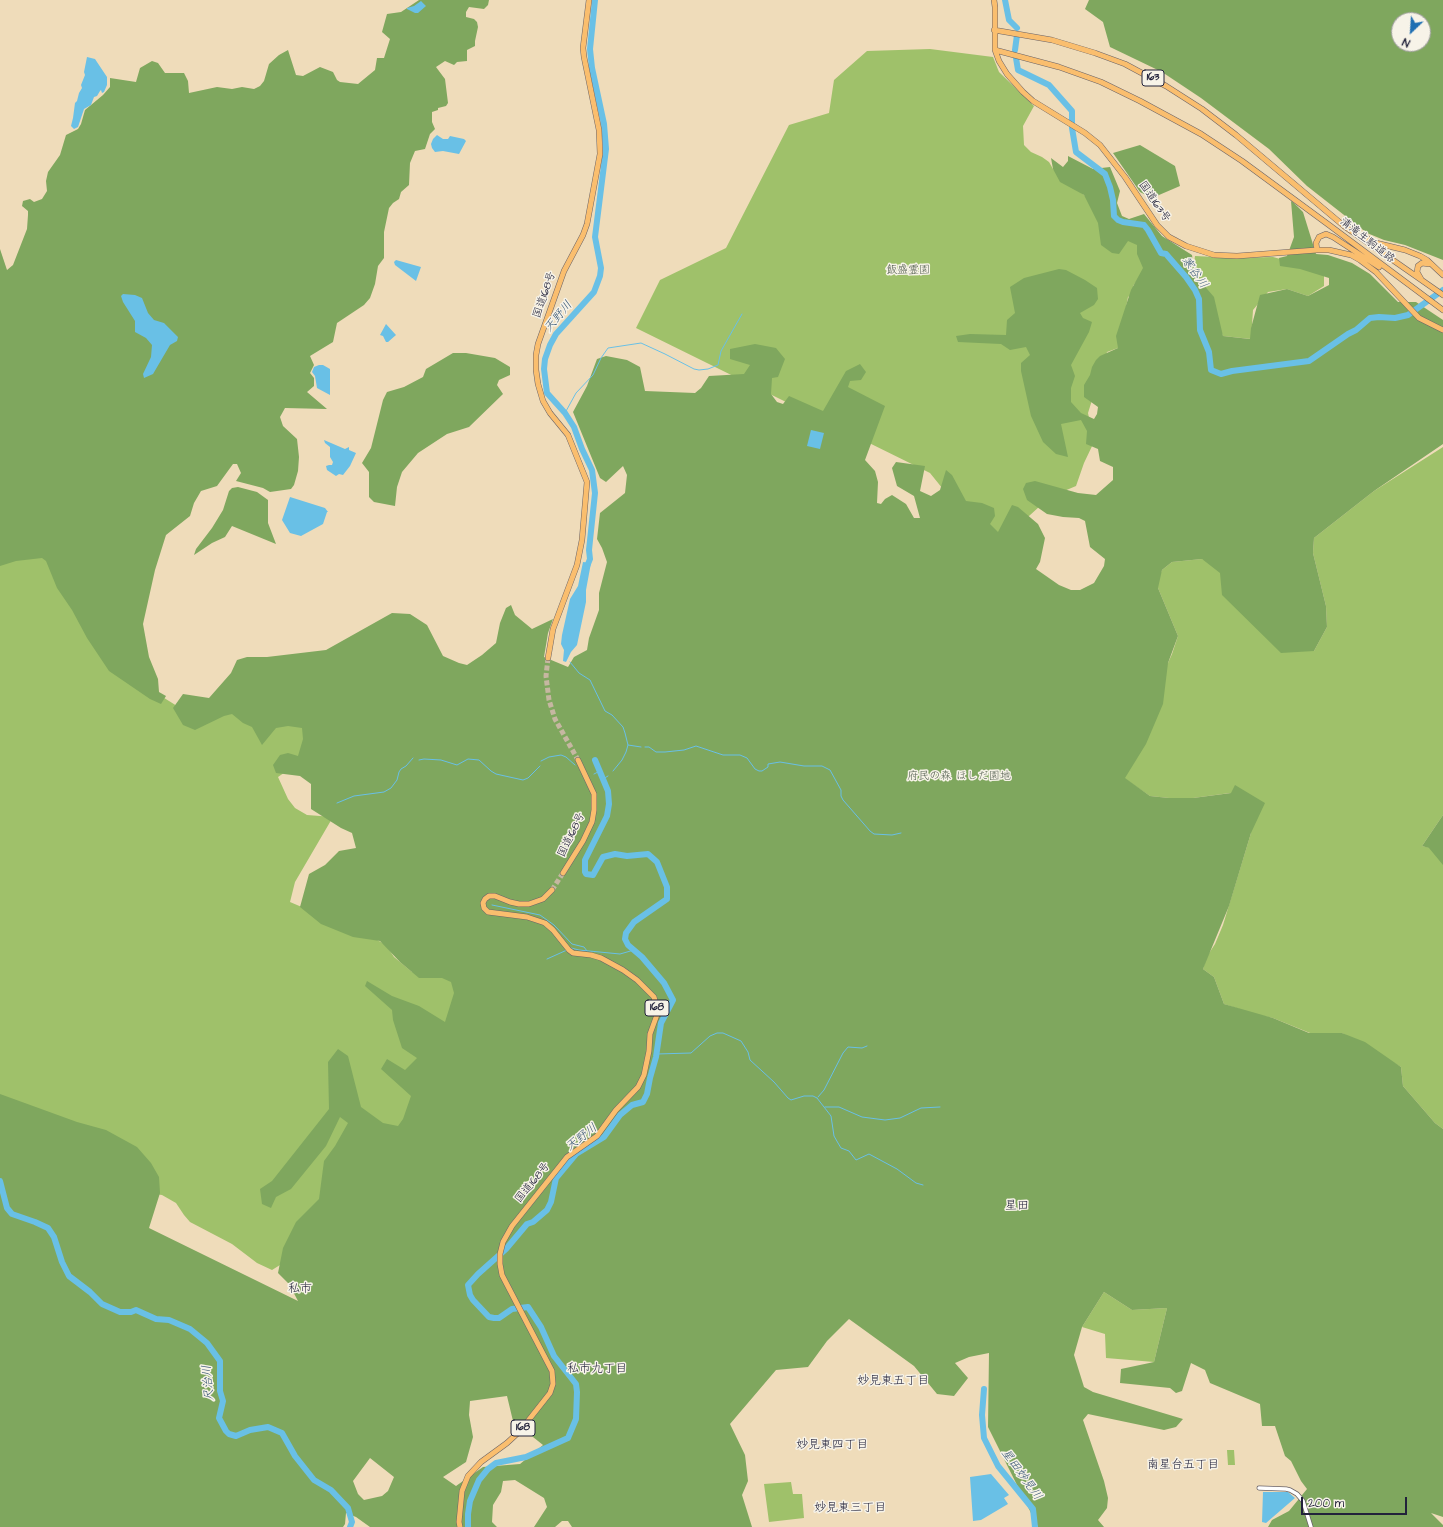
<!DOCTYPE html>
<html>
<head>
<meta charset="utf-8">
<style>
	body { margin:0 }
	#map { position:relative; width:1443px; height:1527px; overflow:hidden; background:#efdcba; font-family:"Architects Daughter",sans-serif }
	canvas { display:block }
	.north { position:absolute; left:1391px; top:12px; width:40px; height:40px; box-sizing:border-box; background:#f7f3e8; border:1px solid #a29fa3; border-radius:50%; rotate:205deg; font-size:11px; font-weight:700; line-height:16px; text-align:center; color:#22223b }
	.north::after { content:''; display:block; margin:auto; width:14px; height:18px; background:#1f6fb2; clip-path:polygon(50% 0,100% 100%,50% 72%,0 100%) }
	.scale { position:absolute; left:1301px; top:1497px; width:106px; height:18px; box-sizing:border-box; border:2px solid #22223b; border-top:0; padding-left:5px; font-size:12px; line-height:14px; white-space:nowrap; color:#22223b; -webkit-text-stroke:3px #f7f3e8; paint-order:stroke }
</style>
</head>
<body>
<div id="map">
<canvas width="1443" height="1527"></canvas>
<div class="north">N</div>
<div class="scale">200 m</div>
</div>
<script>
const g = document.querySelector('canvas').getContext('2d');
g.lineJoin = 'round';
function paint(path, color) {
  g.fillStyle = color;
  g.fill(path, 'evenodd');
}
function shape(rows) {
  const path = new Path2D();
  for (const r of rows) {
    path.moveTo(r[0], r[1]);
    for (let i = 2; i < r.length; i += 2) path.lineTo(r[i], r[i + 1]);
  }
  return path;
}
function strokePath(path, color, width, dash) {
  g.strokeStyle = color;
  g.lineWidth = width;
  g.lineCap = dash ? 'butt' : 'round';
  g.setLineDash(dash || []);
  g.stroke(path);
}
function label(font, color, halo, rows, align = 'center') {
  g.font = font + ' "Architects Daughter","Klee One",sans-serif';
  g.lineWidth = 3;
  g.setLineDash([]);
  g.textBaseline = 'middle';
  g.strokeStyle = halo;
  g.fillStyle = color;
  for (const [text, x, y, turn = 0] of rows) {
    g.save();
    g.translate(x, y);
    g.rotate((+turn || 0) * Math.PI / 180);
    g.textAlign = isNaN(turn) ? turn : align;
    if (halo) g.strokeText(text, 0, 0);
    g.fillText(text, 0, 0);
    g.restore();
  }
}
paint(shape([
	[930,49,993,57,999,72,1034,106,1023,126,1024,145,1031,152,1042,157,1049,162,1053,169,1091,201,1128,241,1136,240,1145,264,1143,272,1133,286,1135,292,1128,297,1118,348,1107,352,1088,413,1094,442,1084,463,1076,486,1050,497,998,544,955,504,930,473,636,328,660,280,726,248,789,125,829,113,834,80,867,51],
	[1195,256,1235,258,1273,257,1324,271,1324,286,1308,296,1287,289,1268,292,1253,310,1251,339,1223,336,1205,291,1193,272],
	[1443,447,1443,815,1422,846,1443,851,1443,1129,1435,1123,1403,1086,1401,1067,1342,1033,1310,1033,1273,1018,1254,1014,1224,1004,1214,977,1203,969,1206,958,1215,944,1223,925,1251,833,1240,798,1230,793,1193,798,1169,798,1150,796,1125,779,511,1248,1168,663,1172,654,1178,636,1158,588,1157,582,1162,570,1172,562,1202,559,1217,563,1314,651,1327,627,1326,606,1313,553,1314,538,1374,491],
	[23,511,153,691,177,706,300,704,307,757,278,777,288,799,295,808,307,815,333,817,295,882,290,902,372,937,386,945,394,957,412,972,456,976,466,1071,322,1204,280,1265,272,1270,257,1263,232,1244,190,1222,184,1215,176,1203,162,1195,154,1194,0,1307,0,518],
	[1104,1292,1132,1310,1167,1308,1154,1362,1106,1358,1105,1334,1082,1327],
	[1227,1450,1234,1450,1235,1465,1228,1465],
	[791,1482,793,1494,802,1494,804,1518,769,1522,764,1484]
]), '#9fc16a');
paint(shape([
	[419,0,489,0,488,5,484,9,469,7,466,12,466,17,474,19,477,22,478,27,475,41,475,46,467,50,467,61,457,62,454,65,445,61,436,67,445,79,448,103,446,106,438,108,438,110,432,112,432,122,435,129,430,134,425,149,415,151,410,163,409,185,401,192,399,199,393,203,389,208,384,232,384,258,378,266,375,284,370,298,364,305,337,323,333,342,310,356,314,365,310,373,314,378,314,386,307,392,327,409,285,408,280,417,283,426,297,439,299,457,298,471,294,485,291,489,270,492,263,488,236,481,241,473,237,464,233,464,217,486,201,491,194,503,190,516,166,535,155,570,143,624,149,657,158,679,159,692,166,696,161,704,150,699,109,671,87,638,72,610,57,588,46,561,42,558,16,561,0,566,0,249,7,270,13,265,27,229,28,215,28,211,22,206,23,201,30,199,34,202,42,199,47,191,46,181,48,172,60,155,66,135,78,129,81,124,85,110,103,95,110,87,110,78,136,82,140,68,152,61,158,63,165,73,184,73,188,81,189,93,217,87,232,89,242,87,254,89,260,86,264,81,269,64,279,55,288,50,296,75,303,76,320,67,333,72,337,80,340,82,358,84,375,70,377,58,384,58,390,39,382,32,387,14,401,12],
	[1089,0,1443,0,1443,260,1405,245,1384,240,1367,233,1307,186,1269,149,1201,98,1162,72,1110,47,1103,22,1085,9],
	[1399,20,1423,20,1423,44,1399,44],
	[1140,145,1175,166,1180,186,1152,198,1140,192,1113,153],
	[1068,156,1093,169,1110,167,1120,191,1117,203,1122,216,1129,219,1144,214,1162,236,1192,255,1195,275,1214,297,1223,336,1250,339,1251,328,1260,295,1287,289,1308,296,1329,285,1329,278,1300,269,1280,266,1279,258,1287,256,1294,237,1291,201,1294,203,1303,212,1316,254,1328,255,1352,263,1370,274,1398,302,1416,302,1443,320,1443,444,1374,491,1314,538,1313,553,1326,606,1327,627,1314,651,1281,653,1222,595,1220,573,1202,559,1172,562,1162,570,1158,588,1178,636,1168,663,1163,704,1146,744,1125,778,1150,796,1169,798,1193,798,1231,793,1235,785,1265,803,1251,833,1229,906,1203,969,1214,977,1224,1004,1273,1018,1309,1033,1342,1033,1365,1042,1401,1067,1403,1086,1435,1123,1443,1129,1443,1517,1431,1513,1443,1525,1443,1527,1268,1527,1272,1520,1289,1511,1307,1489,1301,1481,1291,1461,1285,1456,1275,1426,1262,1426,1260,1404,1210,1383,1205,1370,1191,1363,1182,1391,1176,1393,1170,1388,1120,1383,1121,1369,1154,1362,1167,1308,1132,1310,1104,1292,1082,1327,1074,1355,1084,1387,1093,1392,1183,1419,1176,1427,1164,1430,1088,1414,1083,1420,1104,1481,1108,1498,1107,1508,1098,1520,1104,1527,1038,1527,988,1427,989,1353,969,1357,955,1363,968,1378,954,1396,937,1394,914,1366,849,1319,827,1341,808,1367,776,1370,730,1424,745,1455,748,1481,742,1495,752,1527,572,1527,568,1521,562,1521,555,1527,534,1527,547,1507,544,1498,515,1480,503,1481,501,1492,493,1505,492,1522,497,1527,370,1527,356,1517,346,1513,345,1524,343,1527,0,1527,0,1094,77,1122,106,1130,137,1147,151,1163,159,1177,160,1193,149,1228,298,1301,289,1284,278,1273,283,1248,296,1222,319,1199,324,1161,335,1146,348,1123,340,1117,326,1146,291,1189,276,1197,271,1208,262,1204,260,1189,272,1181,329,1109,328,1062,338,1049,348,1056,361,1107,383,1123,398,1126,403,1119,411,1096,381,1069,387,1059,405,1070,417,1058,402,1048,393,1020,392,1010,365,986,367,981,392,996,419,1006,445,1022,454,993,451,982,442,978,419,978,400,962,380,941,353,937,321,924,300,907,309,874,325,865,339,851,356,848,352,833,341,828,311,809,311,784,300,776,276,773,273,765,280,755,288,753,298,756,303,739,302,728,288,726,276,728,262,745,252,727,243,723,232,714,224,716,195,730,183,725,173,708,183,694,209,698,231,673,237,660,247,657,267,657,326,650,392,613,410,614,427,625,443,656,459,663,467,665,482,655,496,643,500,623,506,608,511,605,515,615,532,629,553,619,548,633,544,657,568,667,574,657,587,650,589,638,599,610,599,593,607,562,602,548,597,539,600,513,625,493,627,475,623,466,606,482,600,478,573,412,587,386,597,359,606,356,627,360,640,367,645,391,695,393,701,388,709,376,744,374,750,365,730,359,730,349,755,344,776,348,785,359,778,377,772,378,771,394,777,402,783,404,789,396,823,411,846,371,860,364,866,372,861,380,850,381,848,387,885,406,865,460,875,471,878,482,877,503,881,504,885,499,892,495,906,504,914,518,920,518,914,496,897,486,892,468,896,462,925,466,920,491,931,496,940,490,946,470,952,475,966,501,982,503,994,508,995,516,990,524,998,532,1012,505,1018,507,1038,524,1045,538,1040,562,1036,569,1059,585,1071,590,1080,590,1094,583,1104,566,1105,559,1090,547,1085,521,1079,518,1063,517,1047,514,1027,500,1023,489,1026,483,1035,481,1078,493,1096,495,1113,480,1113,467,1100,461,1098,449,1086,444,1087,431,1081,420,1061,424,1068,457,1056,454,1043,442,1031,416,1021,371,1021,363,1030,355,1026,347,1010,350,1001,344,958,342,956,336,970,334,1006,335,1007,320,1015,313,1010,287,1024,278,1059,269,1066,270,1085,280,1097,288,1098,299,1094,305,1080,313,1083,318,1092,322,1089,332,1071,365,1075,376,1071,388,1071,402,1081,413,1094,419,1097,414,1098,407,1084,397,1084,385,1090,375,1092,367,1096,360,1100,356,1118,348,1116,336,1131,290,1143,268,1137,254,1137,245,1128,241,1119,254,1112,253,1101,245,1098,223,1084,195,1060,182,1053,169,1051,158,1063,167,1068,161],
	[507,1396,513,1421,543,1445,520,1464,483,1467,456,1486,443,1477,466,1462,473,1437,469,1415,470,1401],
	[370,1458,394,1477,388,1491,382,1496,364,1500,358,1494,353,1481],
	[453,353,466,353,495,358,510,367,510,375,499,380,497,385,503,394,469,427,447,434,418,453,402,472,397,487,395,506,374,502,369,497,369,472,362,463,371,448,383,400,387,392,404,387,423,377,426,369],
	[238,487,257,492,268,500,268,523,276,544,232,526,225,537,212,543,194,555,196,549,212,528,223,510,229,491,232,488],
	[1443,815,1443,865,1429,848,1422,846]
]), '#7fa75e');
paint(shape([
	[421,1,426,6,418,13,415,13,407,9,407,8,414,6],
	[87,57,95,59,107,77,107,85,104,92,102,93,101,90,100,91,97,96,94,97,91,105,84,109,78,127,74,129,71,126,73,118,75,103,77,101,79,93,82,88,81,85,85,75,84,72],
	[437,135,443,139,448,139,450,136,464,139,466,141,459,154,443,151,435,152,432,148,431,144,433,139],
	[396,260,421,267,416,281,395,265,394,262],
	[123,294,135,295,142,298,148,313,154,320,164,323,178,337,177,341,170,345,153,374,144,378,143,374,151,357,152,345,146,338,135,332,135,321,123,302,121,296],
	[386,324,396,335,388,342,386,342,383,336,380,335],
	[319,365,323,365,330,369,330,395,317,388,315,376,312,372,314,367],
	[811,430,824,433,820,449,807,446],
	[324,440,345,449,349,447,349,450,356,453,350,466,343,475,339,474,336,476,327,470,326,466,329,465,332,465,333,462,330,457,330,447,325,443],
	[290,497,325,508,328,512,327,512,323,524,301,536,290,533,282,520],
	[583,562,591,563,586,590,586,602,577,645,571,652,566,662,563,661,564,650,561,644,562,635,570,599,578,586],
	[991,1474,1009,1495,1004,1498,1008,1504,981,1520,973,1521,970,1477],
	[1263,1492,1288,1492,1295,1498,1266,1523,1262,1522]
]), '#69c0e6');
strokePath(shape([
	[565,413,576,393,593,375,601,358,608,348,641,343,665,354,694,369,699,370,708,369,718,365,721,351,742,314],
	[570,662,579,673,590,680,605,711,612,715,623,727,625,733,628,745,626,752,622,760,613,771],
	[628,745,641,747],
	[645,747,649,747,656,752,665,752,684,750,696,746,723,755,740,755,747,758,755,769,759,771,762,771,768,767,768,764,780,762,804,766,822,766,830,770,841,790,841,796,843,800,870,831,874,834,892,835,901,833],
	[419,760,424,759,441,760,457,765,468,759,479,760,491,771,496,774,523,780,528,778,540,766],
	[541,761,549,757,561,755,566,757,575,765],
	[594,774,600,771],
	[603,779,608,776],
	[337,803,354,796,384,792,391,788,397,780,399,772,401,769,406,766,413,758],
	[492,905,540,915,554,925,572,944,584,947,587,951],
	[571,948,579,950,620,954,634,950],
	[547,959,567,950],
	[657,1054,691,1053,710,1036,717,1033,723,1033,741,1041,748,1052,750,1060,774,1082,788,1098,791,1100,804,1096,813,1096,817,1098,831,1116,834,1136,838,1143,841,1148,849,1151,856,1160,869,1154,897,1169,916,1183,923,1185],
	[818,1097,824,1090,843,1053,848,1047,862,1048,867,1046],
	[825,1107,839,1107,862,1117,885,1120,900,1118,921,1108,940,1107]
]), '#69c0e6', 1);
strokePath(shape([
	[1005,0,1009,20,1017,28],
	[1015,50,1017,35],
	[1016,58,1018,70,1049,85,1072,111,1072,128,1076,152,1105,174,1110,187,1113,200,1114,216,1118,220,1123,222,1144,225,1148,230,1161,253,1166,254,1186,277,1195,290,1199,299,1200,330,1209,352,1211,370,1221,374,1232,371,1309,361,1348,334,1356,330,1370,318,1379,317,1395,318,1408,315,1443,290],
	[586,569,590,559,589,550,595,493,592,470,582,449,574,427,565,413,547,393,544,369,545,359,550,345,556,334,594,292,600,276,601,268,595,237,606,149,604,124,592,68,590,49,595,0],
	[0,1181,7,1208,12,1214,35,1222,48,1228,54,1237,62,1262,69,1276,90,1292,102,1304,120,1312,131,1312,136,1310,156,1319,169,1320,190,1329,207,1343,220,1361,220,1391,223,1401,219,1418,226,1431,229,1434,236,1436,250,1430,268,1427,282,1433,295,1456,314,1480,331,1490,348,1508,352,1522,350,1527],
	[984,1389,982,1415,984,1438,998,1466,1033,1509,1035,1527],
	[468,1527,468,1514,470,1501,479,1480,488,1469,496,1463,526,1457,568,1438,576,1419,577,1392,576,1384,554,1356,541,1327,528,1307,512,1309,499,1318,494,1318,489,1317,473,1300,470,1295,468,1285,478,1274,506,1249,527,1224,533,1222,547,1210,551,1202,556,1178,576,1154,604,1137,620,1115,632,1105,643,1102,647,1094,650,1078,656,1057,661,1023,673,1000,664,983,642,957,628,945,625,939,626,933,634,922,667,899,667,887,657,862,648,854,627,856,615,854,603,857,593,875,586,874,585,872,585,860,607,816,609,804,608,791,595,760]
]), '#69c0e6', 6);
strokePath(shape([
	[548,658,546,676,549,700,555,719,578,760],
	[552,890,563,873]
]), '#c6b7a1', 5, [5, 2.5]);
const tertiary = shape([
	[1259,1488,1286,1489,1290,1490,1297,1494,1303,1501,1311,1527]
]);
const trunk = shape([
	[994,0,995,7,995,50,999,61,1007,74,1023,92,1033,101,1085,133,1100,145,1125,177,1157,225,1169,237,1186,246,1214,255,1237,256,1317,250,1329,250,1351,255,1360,260,1376,272,1419,318,1443,330],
	[994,30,1052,40,1095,53,1125,64,1166,86,1202,109,1236,135,1344,226,1443,295],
	[995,50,1059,67,1101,82,1140,101,1201,134,1242,161,1329,225,1443,310],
	[1362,236,1376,243,1405,250,1420,256,1427,260,1443,275],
	[1317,250,1316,243,1319,237,1326,234,1333,237,1379,267],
	[1421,279,1417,272,1418,266,1422,263,1429,264],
	[548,658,553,629,577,565,582,540,587,482,568,435,550,413,543,401,538,384,536,370,536,355,538,344,564,271,583,235,587,224,600,154,599,130,584,57,583,48,589,0],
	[563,873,583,841,592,822,594,810,594,794,578,760],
	[460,1527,459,1522,462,1491,468,1476,481,1462,507,1443,520,1431,550,1393,553,1384,552,1371,502,1275,500,1264,500,1254,503,1242,512,1226,567,1157,597,1136,616,1110,638,1087,644,1075,649,1051,650,1034,658,1012,654,997,637,980,623,970,601,958,591,955,573,953,569,950,553,930,545,923,527,917,488,912,484,908,483,903,485,899,489,896,495,896,510,902,519,904,529,904,543,899,552,890]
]);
strokePath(tertiary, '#6a6367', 5);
strokePath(trunk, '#6a6367', 6);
strokePath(tertiary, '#fff', 3.5);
strokePath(trunk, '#fabe6e', 5);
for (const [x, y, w] of [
	[1153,78,22],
	[657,1008,24],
	[523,1428,24]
]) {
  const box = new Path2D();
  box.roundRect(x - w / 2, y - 8, w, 16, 3);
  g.fillStyle = '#f7f3e8';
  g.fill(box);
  strokePath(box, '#22223b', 1);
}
label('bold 10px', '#22223b', null, [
	["163",1153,78],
	["168",657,1008],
	["168",523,1428]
]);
label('11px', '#22223b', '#f7f3e8', [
	["国道163号",1154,202,55],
	["清滝生駒道路",1367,241,38],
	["国道168号",545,295,-71],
	["国道168号",572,835,-64],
	["国道168号",533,1183,-51]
]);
label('11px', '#4e5a4b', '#f7f3e8', [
	["飯盛霊園",908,271],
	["府民の森 ほしだ園地",959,777]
]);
label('italic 12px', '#3b5977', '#f7f3e8', [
	["寒谷川",1194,273,55],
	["天野川",559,317,-50],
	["天野川",582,1138,-38],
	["尺治川",209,1383,-95],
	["星田妙見川",1021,1475,54]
]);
label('12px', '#22223b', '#f7f3e8', [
	["星田",1017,1206],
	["私市",300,1289],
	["私市九丁目",597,1369],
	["妙見東五丁目",893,1381],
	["妙見東四丁目",832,1445],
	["南星台五丁目",1183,1465],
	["妙見東三丁目",850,1508]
]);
</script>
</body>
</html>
